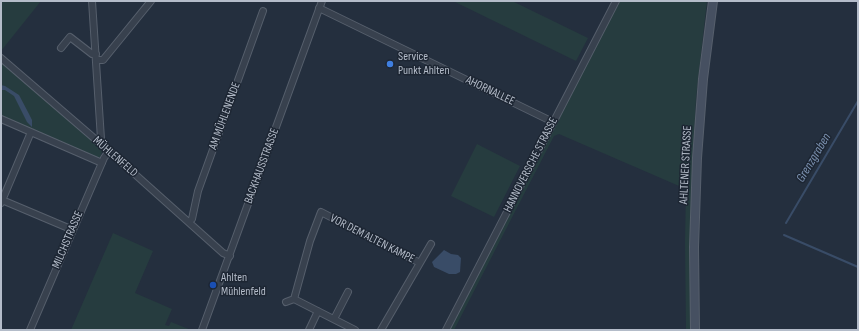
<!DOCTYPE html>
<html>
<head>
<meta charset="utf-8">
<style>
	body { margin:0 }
	#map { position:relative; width:859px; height:331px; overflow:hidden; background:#242f3e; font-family:"Sofia Sans Condensed",sans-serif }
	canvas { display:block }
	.frame { position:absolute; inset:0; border:2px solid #b4bcc9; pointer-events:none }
</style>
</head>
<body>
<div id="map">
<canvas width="859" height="331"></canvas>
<div class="frame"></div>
</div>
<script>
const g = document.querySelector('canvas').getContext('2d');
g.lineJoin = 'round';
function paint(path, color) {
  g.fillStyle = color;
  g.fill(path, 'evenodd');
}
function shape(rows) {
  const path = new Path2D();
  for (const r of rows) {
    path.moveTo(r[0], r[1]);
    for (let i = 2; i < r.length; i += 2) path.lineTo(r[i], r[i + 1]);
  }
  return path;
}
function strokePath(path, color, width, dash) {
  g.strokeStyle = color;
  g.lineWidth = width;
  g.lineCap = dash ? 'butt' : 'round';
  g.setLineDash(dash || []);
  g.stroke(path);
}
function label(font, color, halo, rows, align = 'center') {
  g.font = font + ' "Sofia Sans Condensed",sans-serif';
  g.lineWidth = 3;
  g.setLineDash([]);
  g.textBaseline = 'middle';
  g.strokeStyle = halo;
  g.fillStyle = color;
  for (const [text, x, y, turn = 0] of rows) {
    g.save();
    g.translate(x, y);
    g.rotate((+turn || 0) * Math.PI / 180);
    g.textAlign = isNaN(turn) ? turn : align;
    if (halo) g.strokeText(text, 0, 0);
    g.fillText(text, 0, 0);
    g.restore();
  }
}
paint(shape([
	[1,1,41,1,1,51],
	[453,1,512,1,588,38,576,61],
	[619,1,707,1,696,98,692,176,690,275,691,330,686,330,685,242,686,189,559,134,554,136,454,330,450,330],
	[1,61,101,149,102,152,100,157,96,158,1,117],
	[477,144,520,166,494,217,451,196],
	[113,233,153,251,135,293,172,309,165,325,169,326,171,322,191,330,71,330]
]), '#263c3f');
paint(shape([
	[1,85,5,86,19,95,29,114,32,120,32,127,27,122,14,96,5,90,1,90],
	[444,250,451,254,458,255,461,258,460,272,456,274,449,274,434,267,432,262]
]), '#394c67');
strokePath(shape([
	[786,223,858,101],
	[784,235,858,267]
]), '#394c67', 2);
const minor = shape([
	[92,1,101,139,99,142],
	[319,8,553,122],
	[61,48,70,37,92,54,96,54],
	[1,58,109,151,223,253,230,256],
	[96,60,103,60,151,1],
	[1,119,102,163],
	[2,200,73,230],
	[1,203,31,132],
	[189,222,192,219,198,191,263,11],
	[294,299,310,241,321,212,420,263],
	[286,302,294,299,355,330],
	[334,319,348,292],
	[30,330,104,158,109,151],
	[202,330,322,1],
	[309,330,318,311],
	[381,330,431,244],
	[446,330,616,1]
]);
const secondary = shape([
	[695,330,694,247,697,158,703,79,713,1]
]);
strokePath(minor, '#565f6c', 8);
strokePath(secondary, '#565f6c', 10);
strokePath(minor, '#38414e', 6);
strokePath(secondary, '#465061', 8);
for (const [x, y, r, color] of [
	[390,64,4,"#3f7fe0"],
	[213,285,4,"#1a4fb4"]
]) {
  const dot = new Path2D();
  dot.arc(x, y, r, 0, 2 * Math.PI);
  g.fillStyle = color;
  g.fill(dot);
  strokePath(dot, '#1d2633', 1.5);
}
label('12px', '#b4bcc9', '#1d2633', [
	["Service",398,57],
	["Punkt Ahlten",398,71],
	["Ahlten",221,278],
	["Mühlenfeld",221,292]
], 'left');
label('12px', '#b4bcc9', '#1d2633', [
	["AHORNALLEE",490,91,26],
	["AM MÜHLENENDE",225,116,-70],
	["MÜHLENFELD",115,157,41],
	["HANNOVERSCHE STRASSE",531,165,-63],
	["AHLTENER STRASSE",686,165,-87],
	["BACKHAUSSTRASSE",262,166,-70],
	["VOR DEM ALTEN KAMPE",372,239,27],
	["MILCHSTRASSE",68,240,-67]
]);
label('italic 13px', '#7c92b1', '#1d2633', [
	["Grenzgraben",814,158,-59]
]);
</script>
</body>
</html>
